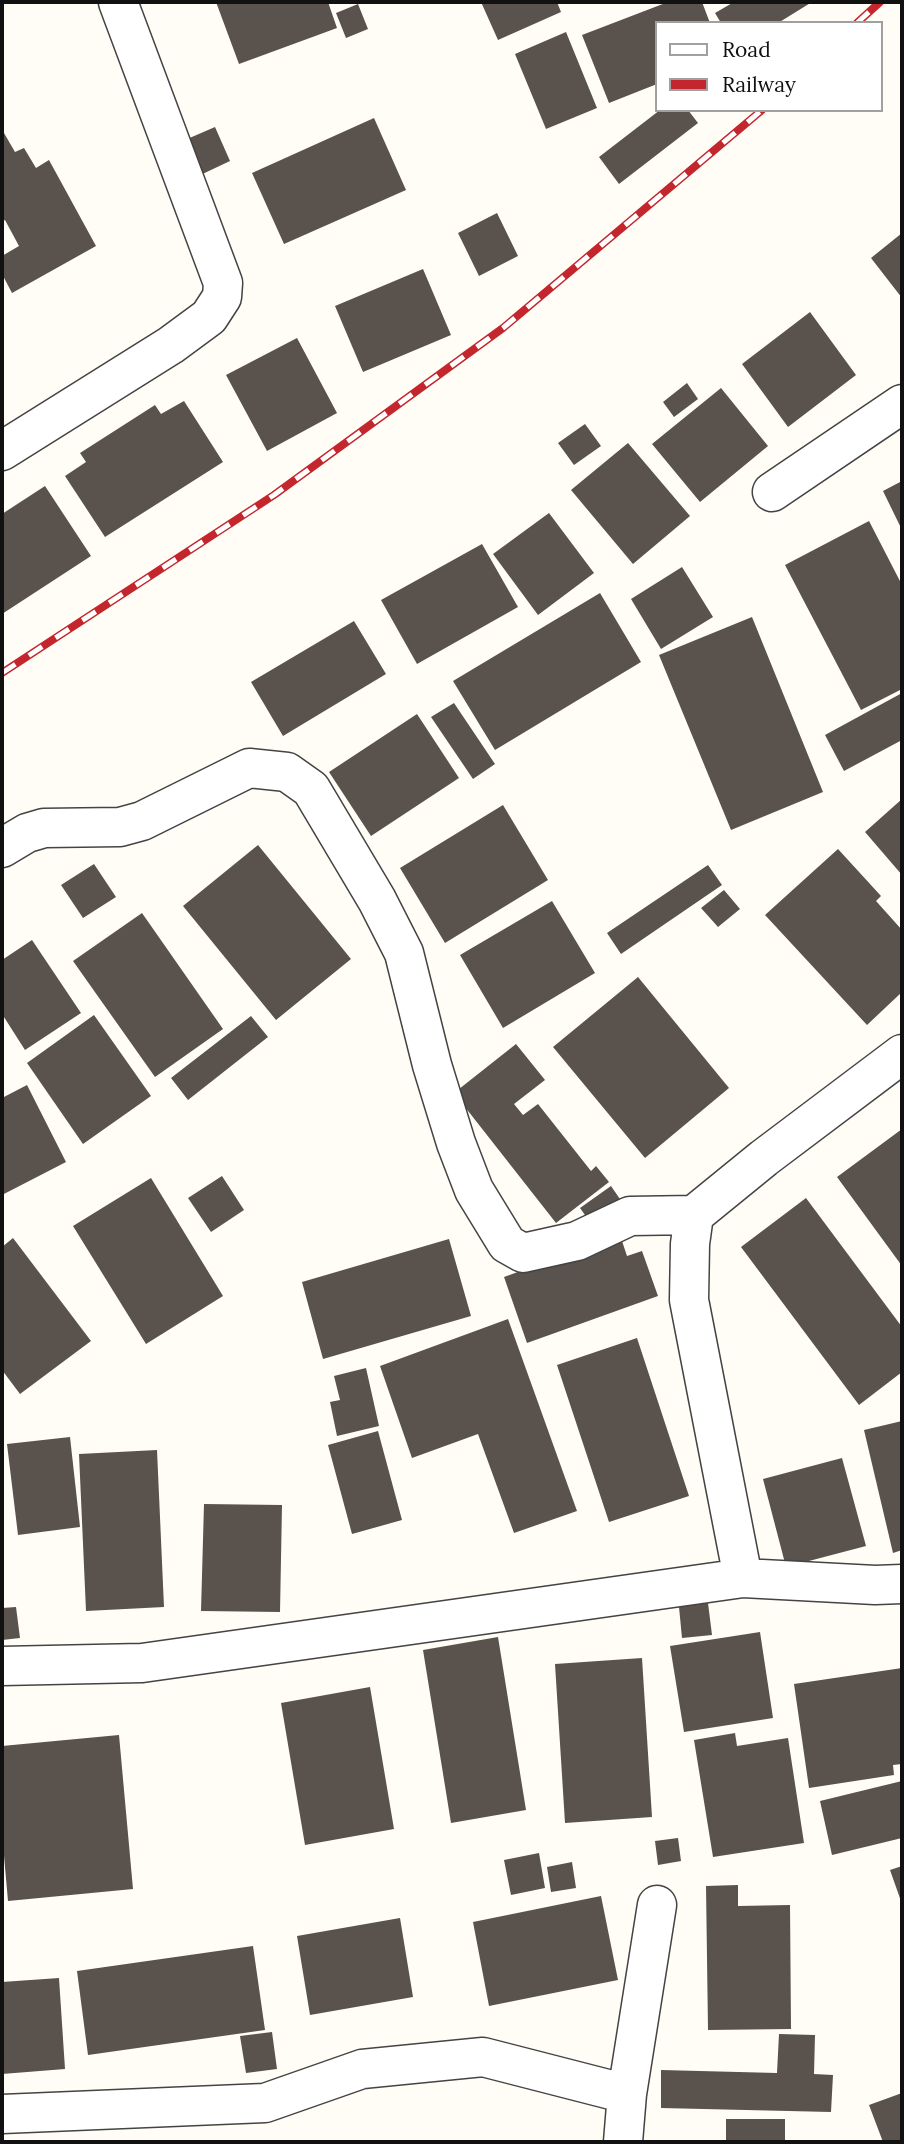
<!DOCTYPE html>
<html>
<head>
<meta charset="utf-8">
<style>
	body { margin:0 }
	#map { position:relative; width:904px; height:2144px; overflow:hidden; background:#fffdf5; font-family:Lora,serif }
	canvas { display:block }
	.frame { position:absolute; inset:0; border:4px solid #111; pointer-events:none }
	.legend { position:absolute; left:655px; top:21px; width:228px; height:91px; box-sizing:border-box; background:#fff; border:2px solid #a0a0a0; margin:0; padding:9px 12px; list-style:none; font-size:21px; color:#111 }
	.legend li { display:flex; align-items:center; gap:14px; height:35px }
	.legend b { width:35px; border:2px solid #a0a0a0 }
</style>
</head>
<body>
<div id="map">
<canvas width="904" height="2144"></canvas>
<div class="frame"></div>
<ul class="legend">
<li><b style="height:9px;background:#fff"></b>Road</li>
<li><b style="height:9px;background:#c4262e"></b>Railway</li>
</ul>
</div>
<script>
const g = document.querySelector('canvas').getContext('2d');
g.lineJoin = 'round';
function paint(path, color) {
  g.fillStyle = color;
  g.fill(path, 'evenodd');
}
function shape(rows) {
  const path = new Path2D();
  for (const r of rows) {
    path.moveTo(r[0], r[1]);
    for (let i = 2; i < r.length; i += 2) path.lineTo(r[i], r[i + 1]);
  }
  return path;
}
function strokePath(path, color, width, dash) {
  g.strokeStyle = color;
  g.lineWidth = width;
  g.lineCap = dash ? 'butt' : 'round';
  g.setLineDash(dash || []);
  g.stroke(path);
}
paint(shape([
	[216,2,328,2,337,28,239,64],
	[481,2,557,2,561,12,498,40],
	[668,2,702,2,710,23,657,23,657,84,609,103,582,35],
	[734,2,812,2,778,23,721,23,715,13],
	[358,4,368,29,346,38,336,13],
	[566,32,597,108,546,129,515,54],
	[660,110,688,110,698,123,619,184,599,157],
	[374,118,406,190,284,244,252,173],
	[215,127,230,161,194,178,178,143],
	[4,133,15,152,24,148,36,168,49,160,96,246,12,293,2,274,2,256,19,246,5,220,2,222,2,134],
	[497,213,518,256,479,276,458,233],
	[902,233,902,298,871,258],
	[423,269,451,335,363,372,335,306],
	[810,312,856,375,788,427,742,364],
	[297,338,337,413,267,451,226,375],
	[687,383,698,399,674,417,663,402],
	[721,388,768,446,700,502,652,444],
	[184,401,223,462,105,537,65,476,86,462,80,453,155,405,161,414],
	[585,424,601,446,574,465,558,443],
	[628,443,690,516,633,564,571,490],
	[902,481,902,530,883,491],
	[45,486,91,556,2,614,2,514],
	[549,513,594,573,538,615,493,554],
	[869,521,902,585,902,689,861,710,785,565],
	[482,544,518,607,417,664,381,600],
	[682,567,713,617,661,649,631,599],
	[600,593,641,662,495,750,453,681],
	[752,617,823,792,731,830,659,655],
	[354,621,386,674,283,736,251,682],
	[902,693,902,740,844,771,825,735],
	[454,703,495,764,473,779,431,717],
	[417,714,459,778,371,836,329,772],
	[902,799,902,875,865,832],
	[503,805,548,880,445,943,400,868],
	[258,845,351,959,276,1020,183,906],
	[838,849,881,896,876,901,902,930,902,992,867,1025,765,915],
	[94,864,116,897,83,918,61,885],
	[708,865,722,885,621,954,607,933],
	[724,890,740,909,718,927,701,908],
	[552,901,595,973,503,1028,460,955],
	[142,913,223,1029,155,1077,73,961],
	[32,940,81,1013,25,1050,2,1014,2,960],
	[638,977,729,1088,645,1158,553,1047],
	[94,1015,151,1096,83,1144,27,1063],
	[251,1016,268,1037,188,1100,171,1078],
	[516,1044,545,1080,514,1104,523,1115,538,1104,591,1171,596,1166,609,1182,556,1223,454,1093],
	[27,1085,66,1162,2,1195,2,1098],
	[902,1129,902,1266,837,1177],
	[222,1176,244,1210,211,1232,188,1198],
	[151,1178,223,1296,146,1344,73,1226],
	[611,1186,622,1202,592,1225,580,1208],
	[806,1198,902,1327,902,1372,859,1405,741,1247],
	[620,1235,627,1256,642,1251,658,1296,527,1343,504,1277],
	[13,1238,91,1341,20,1394,2,1370,2,1247],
	[449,1239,471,1316,323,1359,302,1282],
	[508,1319,577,1511,514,1533,478,1434,412,1458,380,1366],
	[637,1338,689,1496,609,1522,557,1365],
	[366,1368,379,1426,337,1436,330,1402,340,1400,334,1376],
	[902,1421,902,1550,893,1553,864,1430],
	[378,1431,402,1520,352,1534,328,1445],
	[70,1437,80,1527,18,1535,7,1444],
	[157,1450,164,1607,86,1611,79,1454],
	[842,1458,866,1546,786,1567,763,1479],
	[204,1504,282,1505,280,1612,201,1611],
	[708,1603,712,1635,682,1638,679,1607],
	[16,1607,20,1638,2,1640,2,1608],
	[760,1632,773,1718,684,1732,670,1646],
	[498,1637,526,1810,451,1823,423,1650],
	[642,1658,652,1817,565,1823,555,1664],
	[902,1668,902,1764,893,1765,894,1775,809,1788,794,1684],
	[370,1687,394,1829,305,1845,281,1703],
	[735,1733,737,1746,788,1738,804,1843,713,1857,694,1740],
	[119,1735,133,1889,8,1901,2,1833,2,1746],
	[902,1781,902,1838,832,1855,820,1801],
	[678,1838,681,1861,658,1865,655,1841],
	[539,1853,545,1888,511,1895,504,1860],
	[572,1862,576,1888,551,1892,547,1867],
	[902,1866,902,1904,890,1870],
	[738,1885,738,1906,790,1905,791,2029,708,2030,706,1886],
	[601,1896,618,1980,489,2006,473,1922],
	[400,1918,413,1997,310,2015,297,1936],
	[253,1946,265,2030,88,2055,77,1971],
	[59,1978,65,2069,2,2074,2,1982],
	[272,2032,277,2069,246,2073,240,2036],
	[779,2034,815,2035,814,2074,833,2075,831,2112,661,2108,661,2070,777,2073],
	[902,2093,902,2142,883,2142,869,2105],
	[726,2119,785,2119,785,2142,726,2142]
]), '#5a524d');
const minor = shape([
	[2,451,171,345,209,317,222,297,223,283,118,2],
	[772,492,902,404],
	[2,848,27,833,44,828,120,827,142,821,249,768,287,772,311,789,377,900,404,953,432,1065,456,1143,474,1190,507,1244,523,1253,577,1241,630,1216,694,1215,764,1158,902,1054],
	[694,1215,690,1244,689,1300,743,1578],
	[2,1666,142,1663,743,1578,875,1585,902,1584],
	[2,2114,265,2103,362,2069,483,2057,627,2094],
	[623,2142,627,2094,657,1905]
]);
strokePath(minor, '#444', 41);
strokePath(minor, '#fff', 38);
const rail = shape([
	[857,23,880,2],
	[2,673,274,495,503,328,762,110]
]);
strokePath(rail, '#c4262e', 8);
strokePath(rail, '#fff', 5, [16]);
</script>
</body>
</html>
